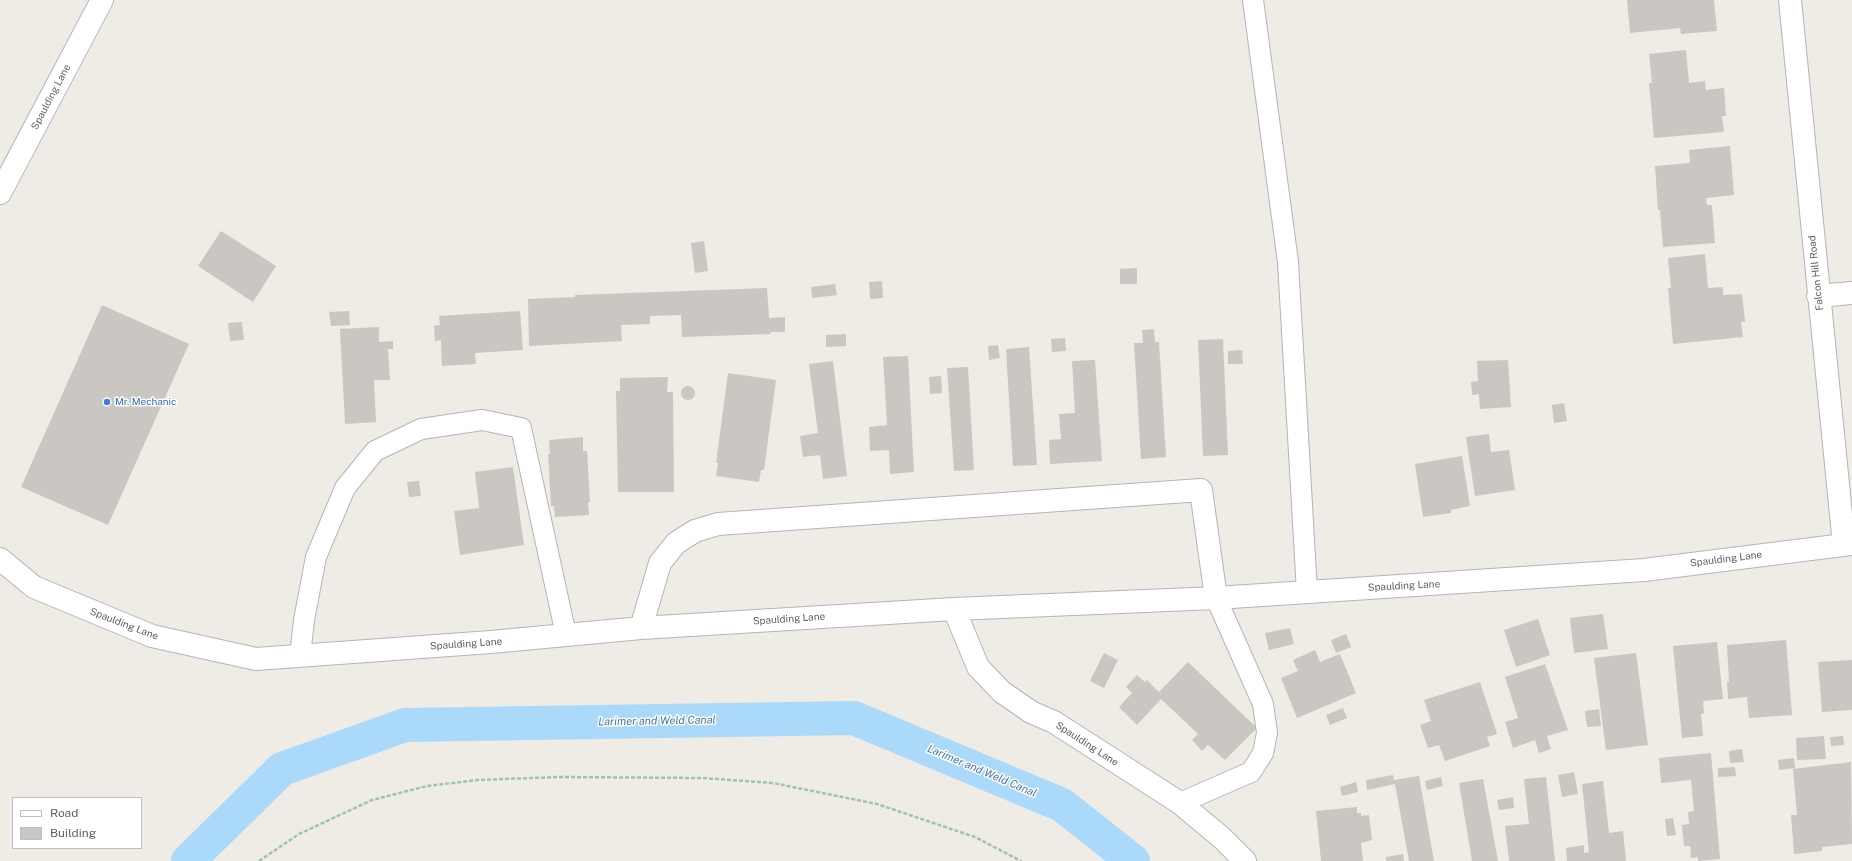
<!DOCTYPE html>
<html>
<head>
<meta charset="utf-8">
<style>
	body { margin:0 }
	#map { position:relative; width:1852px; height:861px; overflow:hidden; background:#eeece5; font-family:"Public Sans",sans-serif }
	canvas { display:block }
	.legend { position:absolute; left:12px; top:797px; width:130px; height:52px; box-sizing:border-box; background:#fff; border:1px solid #bebfc1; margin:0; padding:5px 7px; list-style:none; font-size:12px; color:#5d6064 }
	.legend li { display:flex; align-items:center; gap:8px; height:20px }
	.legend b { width:20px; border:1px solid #bebfc1 }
</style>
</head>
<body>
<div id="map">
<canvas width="1852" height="861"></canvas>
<ul class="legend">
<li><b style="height:5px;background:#fff"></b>Road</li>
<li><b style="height:11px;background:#cac6c2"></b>Building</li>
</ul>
</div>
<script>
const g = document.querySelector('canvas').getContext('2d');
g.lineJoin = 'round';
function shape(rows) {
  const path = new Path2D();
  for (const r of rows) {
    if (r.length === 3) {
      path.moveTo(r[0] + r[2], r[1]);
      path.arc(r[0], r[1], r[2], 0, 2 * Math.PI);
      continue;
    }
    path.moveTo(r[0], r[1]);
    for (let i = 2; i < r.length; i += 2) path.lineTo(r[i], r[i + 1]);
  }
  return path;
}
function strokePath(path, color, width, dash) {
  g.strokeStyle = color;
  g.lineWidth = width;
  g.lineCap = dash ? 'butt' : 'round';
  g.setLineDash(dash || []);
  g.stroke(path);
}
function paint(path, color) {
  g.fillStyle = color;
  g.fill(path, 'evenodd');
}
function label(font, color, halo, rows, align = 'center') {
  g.font = font + ' "Public Sans",sans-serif';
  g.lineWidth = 3;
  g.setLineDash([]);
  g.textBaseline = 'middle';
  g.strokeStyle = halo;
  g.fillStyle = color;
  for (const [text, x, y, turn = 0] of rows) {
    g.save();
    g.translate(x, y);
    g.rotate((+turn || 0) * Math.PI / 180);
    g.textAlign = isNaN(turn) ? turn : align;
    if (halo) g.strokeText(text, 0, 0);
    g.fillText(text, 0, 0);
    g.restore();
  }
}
strokePath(shape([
	[188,861,282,769,405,725,854,718,1062,805,1133,861]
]), '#aad9f9', 34);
paint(shape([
	[1627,0,1714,0,1717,31,1681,34,1680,28,1630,33],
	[1686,50,1689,83,1705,81,1706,90,1724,88,1726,116,1722,116,1724,132,1654,138,1649,83,1652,83,1649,54],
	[1730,146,1734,195,1706,198,1707,205,1712,205,1715,243,1663,247,1660,210,1658,210,1655,166,1690,163,1689,150],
	[221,231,276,266,253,302,198,266],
	[704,241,708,271,695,273,691,243],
	[1705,254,1708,288,1723,287,1723,295,1742,294,1745,322,1741,322,1743,337,1673,344,1668,288,1671,288,1668,258],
	[1137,268,1137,284,1120,284,1120,269],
	[882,281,883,298,870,299,869,282],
	[835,284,837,295,812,298,811,287],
	[767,288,769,318,785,317,785,332,770,332,771,334,682,337,681,315,650,316,650,324,621,325,622,341,529,346,528,299,575,297,575,295],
	[102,305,189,344,108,525,21,487],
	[349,311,350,325,331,326,329,312],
	[520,311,523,350,475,353,476,364,442,366,441,340,435,341,434,326,440,325,439,316],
	[242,322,244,340,230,341,228,323],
	[379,327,379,342,393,341,393,349,388,349,390,380,374,380,376,422,345,424,340,329],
	[1154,329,1155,342,1159,342,1166,457,1141,459,1134,343,1143,343,1142,330],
	[846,334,846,346,826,347,826,335],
	[1065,338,1066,351,1052,352,1051,339],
	[1223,339,1228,455,1203,456,1198,340],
	[998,345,1000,358,989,360,988,346],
	[1029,347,1037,465,1013,466,1006,349],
	[1242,350,1243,364,1228,364,1228,351],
	[908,356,914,472,890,474,889,450,870,451,869,427,887,425,883,357],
	[1095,360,1102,461,1050,464,1049,440,1061,439,1059,414,1075,413,1072,361],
	[1508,360,1511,407,1480,409,1479,394,1472,395,1471,382,1478,381,1477,361],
	[833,361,847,476,823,479,820,455,803,457,800,436,818,433,809,364],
	[968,367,974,470,954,471,947,368],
	[728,373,776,380,764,470,761,470,759,482,716,476,718,463,716,463],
	[941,376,942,393,930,394,929,377],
	[668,377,667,392,673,392,674,492,618,492,616,391,620,391,620,378],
	[688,393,7],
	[1564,403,1567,421,1554,423,1552,405],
	[1489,434,1491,452,1509,450,1515,490,1475,496,1466,437],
	[583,437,583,451,587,451,590,502,588,502,589,515,555,517,554,506,551,506,548,454,550,454,549,440],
	[1462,456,1470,506,1451,510,1451,513,1423,517,1415,464],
	[513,467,524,545,460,555,454,511,479,508,475,472],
	[419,481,421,496,409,497,407,482],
	[1603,614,1608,649,1574,653,1570,618],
	[1538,619,1550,655,1516,667,1504,630],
	[1290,628,1294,644,1269,650,1265,633],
	[1346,634,1351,647,1336,653,1331,640],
	[1786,640,1792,715,1749,718,1747,697,1728,699,1727,681,1729,682,1727,645],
	[1717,642,1723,699,1703,701,1704,713,1701,714,1703,736,1682,738,1673,646],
	[1315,650,1320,662,1340,654,1356,693,1297,718,1281,678,1298,671,1293,660],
	[1104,653,1118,660,1104,688,1090,681],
	[1636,653,1648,745,1606,750,1594,658],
	[1852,660,1852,710,1822,712,1818,662],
	[1188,662,1257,728,1225,760,1208,745,1202,751,1192,740,1198,734,1161,699,1137,725,1119,707,1132,693,1126,687,1137,675,1145,682,1147,680,1159,692],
	[1545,664,1568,730,1547,736,1551,749,1539,753,1535,740,1513,748,1505,722,1518,718,1505,677],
	[1480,682,1497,734,1487,737,1490,746,1445,761,1439,745,1428,748,1420,725,1431,721,1424,700],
	[1343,708,1347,718,1330,725,1326,715],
	[1599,709,1601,726,1587,727,1585,711],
	[1824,736,1826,759,1797,760,1796,738],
	[1843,736,1844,745,1831,746,1830,737],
	[1742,749,1744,762,1730,763,1729,751],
	[1711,753,1720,859,1698,861,1698,857,1691,858,1690,846,1684,846,1682,825,1689,824,1688,812,1694,811,1691,780,1661,783,1659,758],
	[1794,758,1795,768,1779,770,1778,760],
	[1851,762,1852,844,1822,847,1822,851,1794,854,1791,815,1797,815,1793,769],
	[1735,767,1736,776,1718,777,1718,768],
	[1574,772,1578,794,1562,797,1558,775],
	[1393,775,1394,780,1419,776,1434,861,1409,861,1395,784,1367,790,1366,780],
	[1441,777,1443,786,1427,790,1425,781],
	[1546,777,1555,861,1509,861,1505,826,1529,824,1524,779],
	[1483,779,1498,861,1472,861,1459,783],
	[1603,781,1609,833,1623,831,1626,861,1567,861,1566,848,1584,845,1584,853,1589,852,1582,784],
	[1356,782,1358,792,1342,796,1340,787],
	[1513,797,1514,808,1499,810,1497,800],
	[1357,807,1357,813,1361,813,1361,816,1369,815,1372,840,1361,843,1363,861,1321,861,1316,811],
	[1673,818,1676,835,1667,836,1665,819],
	[1403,854,1404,861,1386,861,1386,857]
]), '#cac6c2');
const lane = shape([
	[1253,0,1288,262,1307,592],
	[300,656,304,620,316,557,345,488,375,451,421,429,482,420,521,428,566,635],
	[1180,803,1251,772,1263,753,1267,733,1263,704,1216,598]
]);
const street = shape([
	[1790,0,1844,545],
	[0,193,102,0],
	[1818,296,1852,293],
	[0,559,34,587,152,636,256,659,491,642,641,628,954,609,1216,598,1644,570,1852,544],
	[954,609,978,667,1002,692,1031,712,1054,722,1180,803,1222,838,1245,861],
	[641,628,660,563,676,543,695,531,718,524,1201,490,1216,598]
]);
strokePath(lane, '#b2b5b9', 22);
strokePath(street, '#b2b5b9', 24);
strokePath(shape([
	[259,861,299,834,372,800,427,786,478,780,558,777,703,778,773,783,877,804,975,837,1021,861]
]), '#9dc5a6', 2.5, [4, 2]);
strokePath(lane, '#fff', 20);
strokePath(street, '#fff', 22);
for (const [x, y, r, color] of [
	[107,402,4,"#3f7fe0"]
]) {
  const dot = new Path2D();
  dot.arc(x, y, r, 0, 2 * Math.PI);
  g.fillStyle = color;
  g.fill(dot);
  strokePath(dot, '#fff', 1.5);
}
label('10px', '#5d6064', '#fff', [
	["Spaulding Lane",51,97,-62],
	["Falcon Hill Road",1816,273,-96],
	["Spaulding Lane",1726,559,-7],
	["Spaulding Lane",1404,586,-3],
	["Spaulding Lane",789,619,-4],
	["Spaulding Lane",124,624,21],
	["Spaulding Lane",466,644,-4],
	["Spaulding Lane",1087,744,33]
]);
label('10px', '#366cbe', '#fff', [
	["Mr. Mechanic",115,402]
], 'left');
label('italic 11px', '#4475a2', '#fff', [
	["Larimer and Weld Canal",657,721,-1],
	["Larimer and Weld Canal",982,771,23]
]);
</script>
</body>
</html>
